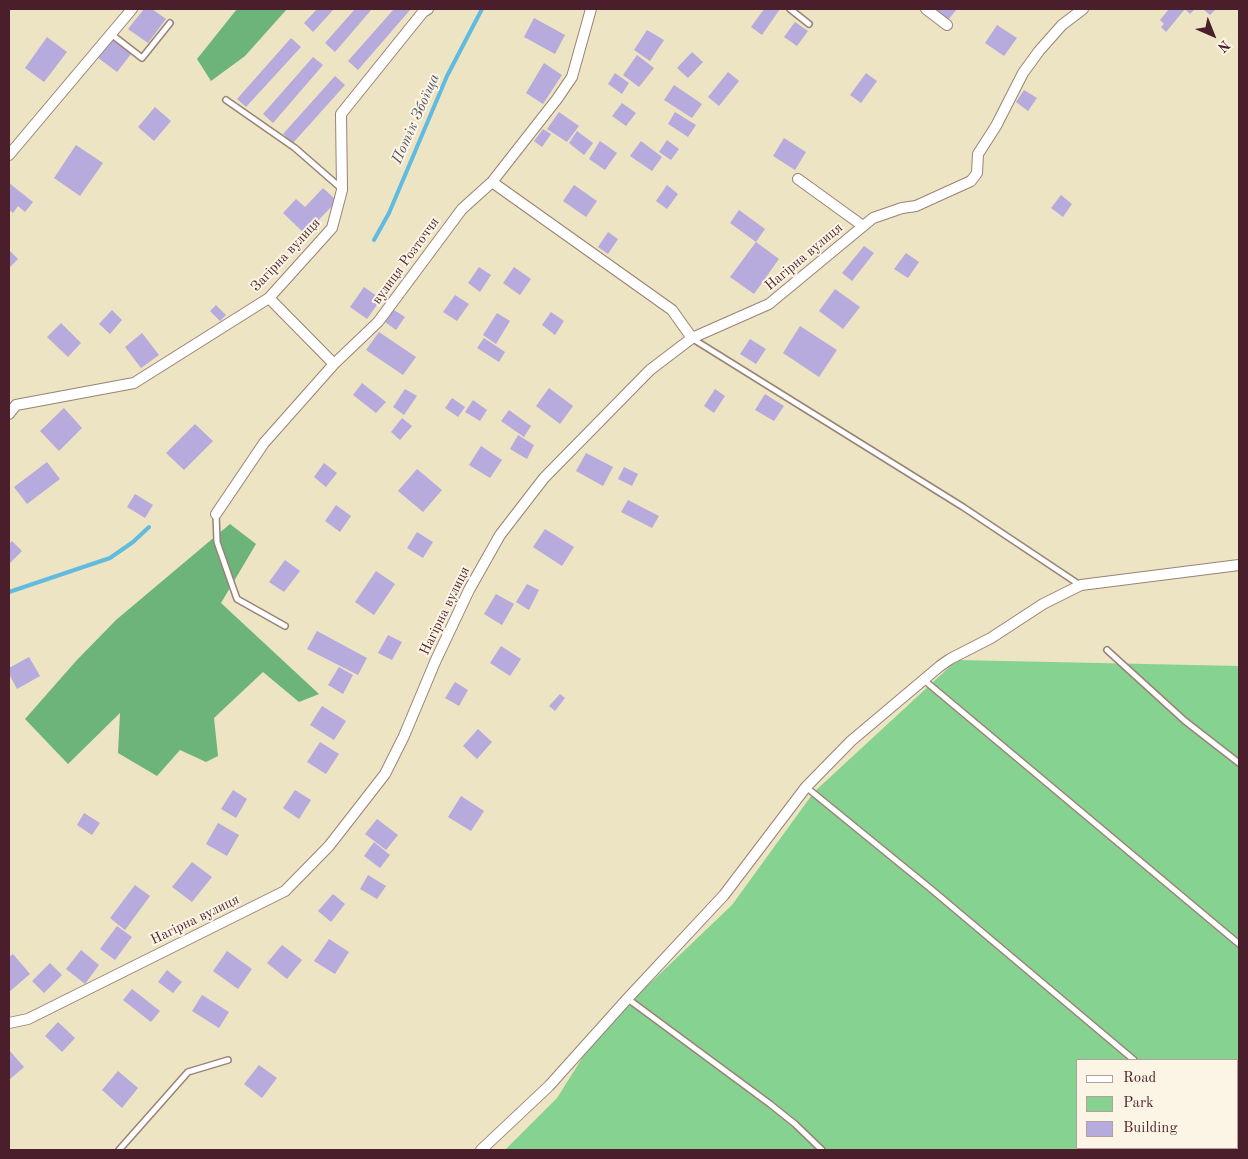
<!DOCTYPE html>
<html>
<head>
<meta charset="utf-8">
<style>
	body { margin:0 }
	#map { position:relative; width:1248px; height:1159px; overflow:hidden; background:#ece4c2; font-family:"Old Standard TT",serif }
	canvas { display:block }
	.frame { position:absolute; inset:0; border:10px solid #4a1f2b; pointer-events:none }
	.legend { position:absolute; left:1076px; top:1059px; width:162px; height:90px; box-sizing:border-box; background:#fcf5e5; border:1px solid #b59f9b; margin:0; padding:6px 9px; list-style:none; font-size:15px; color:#4a1f2b }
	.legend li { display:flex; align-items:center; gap:10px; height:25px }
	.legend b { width:25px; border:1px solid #b59f9b }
	.north { position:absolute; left:1188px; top:10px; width:50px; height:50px; -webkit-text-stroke:4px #fcf5e5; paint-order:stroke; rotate:136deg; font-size:14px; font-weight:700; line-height:20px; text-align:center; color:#4a1f2b }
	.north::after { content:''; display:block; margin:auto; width:18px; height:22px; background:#4a1f2b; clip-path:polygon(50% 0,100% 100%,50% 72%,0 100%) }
</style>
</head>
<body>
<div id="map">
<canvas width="1248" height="1159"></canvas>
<div class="frame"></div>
<ul class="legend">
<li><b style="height:6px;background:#fff"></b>Road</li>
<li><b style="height:14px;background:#86d290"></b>Park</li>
<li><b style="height:14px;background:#b7aadc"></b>Building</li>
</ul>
<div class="north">N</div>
</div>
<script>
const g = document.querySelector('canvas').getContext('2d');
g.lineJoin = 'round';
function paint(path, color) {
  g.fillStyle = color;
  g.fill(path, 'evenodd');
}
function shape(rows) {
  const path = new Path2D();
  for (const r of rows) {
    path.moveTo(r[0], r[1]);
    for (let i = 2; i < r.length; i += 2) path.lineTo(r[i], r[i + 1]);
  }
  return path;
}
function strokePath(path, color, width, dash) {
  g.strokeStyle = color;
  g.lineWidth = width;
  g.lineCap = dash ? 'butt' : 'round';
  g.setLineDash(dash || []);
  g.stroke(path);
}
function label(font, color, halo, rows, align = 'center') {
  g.font = font + ' "Old Standard TT",serif';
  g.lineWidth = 4;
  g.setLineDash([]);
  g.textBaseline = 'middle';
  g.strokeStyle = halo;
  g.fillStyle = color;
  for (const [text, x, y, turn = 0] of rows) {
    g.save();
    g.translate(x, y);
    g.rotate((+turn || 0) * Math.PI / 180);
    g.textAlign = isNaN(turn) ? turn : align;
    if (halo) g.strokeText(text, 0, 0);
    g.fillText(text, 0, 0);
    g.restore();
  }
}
paint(shape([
	[957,660,1239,666,1239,1150,505,1150,557,1098,598,1033,732,905,814,792],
	[1077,1060,1237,1060,1237,1148,1077,1148]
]), '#86d290');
paint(shape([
	[237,9,287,9,245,56,211,81,197,59],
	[230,524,256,544,221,603,319,694,299,702,263,672,214,718,218,756,206,762,180,750,157,776,118,753,120,713,68,764,25,719,76,661,116,620]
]), '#6cb47a');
strokePath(shape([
	[374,240,389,213,447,76,482,9],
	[9,592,110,558,133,542,149,527]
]), '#61badf', 4);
paint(shape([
	[144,9,152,9,166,19,148,43,128,29],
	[317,9,334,9,313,32,304,23],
	[355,9,372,9,335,52,325,43],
	[394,9,408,9,410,10,358,70,348,61],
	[764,9,780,9,762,35,751,27],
	[933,9,957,9,948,20],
	[1169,9,1195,9,1190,14,1185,9,1166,32,1161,27,1164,24,1160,20],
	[1203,9,1216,9,1210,15],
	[534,18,565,35,555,54,524,37],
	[795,22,808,31,797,46,784,37],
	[997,25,1017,38,1004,56,985,43],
	[647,30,664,40,650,61,634,50],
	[47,37,67,52,44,82,25,68],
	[291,38,301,47,246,107,237,99],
	[111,39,131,54,117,72,97,57],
	[692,52,703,62,688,78,677,68],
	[637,55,654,68,639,87,623,75],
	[313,57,323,65,273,123,263,114],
	[544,63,562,75,543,104,526,93],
	[728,72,739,81,719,106,708,97],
	[615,73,629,83,622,94,608,84],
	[866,73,877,81,861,103,850,95],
	[335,76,345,85,293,143,283,134],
	[674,85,702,104,692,118,664,100],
	[1024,90,1037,98,1028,111,1016,102],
	[622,103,636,113,626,126,612,116],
	[155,107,171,121,154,141,138,127],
	[559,112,579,126,567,142,547,129],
	[675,112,696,125,688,137,668,124],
	[543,129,551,134,542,147,534,141],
	[577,131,593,143,584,155,569,143],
	[784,138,806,152,795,170,773,156],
	[667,140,679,149,671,160,659,152],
	[600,141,617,153,605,170,589,159],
	[641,141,662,157,652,171,630,156],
	[76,145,103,163,80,196,54,178],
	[9,183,33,202,25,212,18,206,13,213,9,210],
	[574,185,597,201,586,217,563,201],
	[667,185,678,194,667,209,656,201],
	[323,188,337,201,305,234,283,213,296,199,305,207],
	[1061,195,1072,204,1063,217,1051,208],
	[739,210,765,229,756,242,730,223],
	[608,232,618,239,608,254,598,247],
	[756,242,779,259,754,294,730,277],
	[864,246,874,253,852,281,842,273],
	[9,250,18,259,9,268],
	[906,253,919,262,908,278,894,269],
	[479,267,491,275,480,292,468,283],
	[514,267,531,279,520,295,503,283],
	[364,287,381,299,367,319,350,307],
	[835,289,860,307,843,329,819,311],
	[455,295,469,304,457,321,443,312],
	[216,305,226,315,220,321,210,311],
	[112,310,122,320,110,334,99,324],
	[394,310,405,317,396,330,385,322],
	[551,312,564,321,555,335,542,325],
	[497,313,510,321,496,344,483,335],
	[61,323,81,343,68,357,47,337],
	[800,326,837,350,819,377,783,353],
	[379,332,416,357,403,375,366,350],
	[142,333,159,355,141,368,125,347],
	[484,338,505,352,499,362,477,348],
	[750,339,766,349,756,364,740,354],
	[362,383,386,402,376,413,353,395],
	[549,388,573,406,560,424,536,406],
	[405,389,417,396,404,415,393,407],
	[715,389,725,396,714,413,704,406],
	[765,394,784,406,774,421,755,410],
	[452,398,465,407,458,417,445,408],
	[473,400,487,410,480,421,465,412],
	[64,408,82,428,59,451,40,431],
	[509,410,531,426,524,437,501,421],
	[402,418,412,426,400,440,391,432],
	[195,424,213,441,184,470,166,453],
	[518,435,534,445,527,459,510,449],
	[481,446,502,460,490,478,469,465],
	[586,453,613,467,603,486,576,471],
	[47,462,60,479,27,504,14,487],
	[324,463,337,473,326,487,314,477],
	[624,467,638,474,632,486,618,479],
	[417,469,442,490,423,512,398,491],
	[135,494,153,505,145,518,127,507],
	[628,500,659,516,652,528,621,512],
	[336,505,351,516,340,532,325,521],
	[545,529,574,547,562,566,533,547],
	[417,532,433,542,423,558,407,548],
	[12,541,22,551,9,564,9,544],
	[285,560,300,571,284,592,269,582],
	[376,571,395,584,374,615,355,602],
	[527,584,539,590,529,610,516,602],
	[496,594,514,604,502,625,484,614],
	[317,631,367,658,358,675,307,649],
	[388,635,402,642,392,660,378,653],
	[501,646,521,659,510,676,490,663],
	[29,657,40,676,17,689,9,674,9,668],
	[339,667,353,675,343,694,328,685],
	[455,682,468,690,459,706,445,698],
	[560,694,565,698,555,711,549,706],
	[322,706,346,721,334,740,310,725],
	[478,729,492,742,477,759,463,746],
	[320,742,339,754,326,774,307,762],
	[233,790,247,799,236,818,221,809],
	[295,790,311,800,299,819,283,808],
	[461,796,484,811,471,831,448,817],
	[84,813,100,823,92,835,77,825],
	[377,819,398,835,386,850,365,834],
	[218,823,239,835,227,856,206,844],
	[374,842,390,855,380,868,364,856],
	[192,862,212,877,192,902,172,887],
	[368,875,386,886,377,899,360,889],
	[135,885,150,896,125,930,110,918],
	[333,894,345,904,331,922,318,911],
	[117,926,132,937,115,960,100,949],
	[329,939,349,952,335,974,314,961],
	[282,945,302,960,287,979,267,963],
	[81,950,99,965,85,984,66,969],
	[227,951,252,969,238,989,213,971],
	[13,954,30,974,9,992,9,957],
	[50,963,62,975,44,993,32,981],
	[167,970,182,982,173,993,158,982],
	[132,989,160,1011,151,1022,123,1000],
	[202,995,229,1012,219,1028,192,1011],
	[58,1022,75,1038,62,1052,45,1036],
	[9,1050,24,1067,9,1080],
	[259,1065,277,1078,262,1098,244,1084],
	[118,1071,138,1088,122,1108,102,1090]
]), '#b7aadc');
const lane = shape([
	[790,9,809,24],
	[111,34,142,58,170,23],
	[226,100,295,148,342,189],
	[693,339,963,507,1080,585],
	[216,514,217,542,237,599,285,626],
	[1107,650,1185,721,1239,763],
	[924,680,1239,944],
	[806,787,931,889,1134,1060],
	[628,999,770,1104,795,1124,822,1150],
	[1229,1148,1230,1150],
	[119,1150,188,1072,228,1060]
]);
const street = shape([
	[926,9,947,25],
	[9,155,132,9],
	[798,179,863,226],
	[492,182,672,310,692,338],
	[269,298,334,364],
	[9,414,16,405,134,383,269,298,332,228,342,190,341,114,423,12,428,9],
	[216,514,264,443,334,364,378,322,462,209,492,182,557,99,572,77,591,9],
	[9,1023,28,1019,285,891,329,846,385,774,404,736,435,662,469,590,500,535,544,478,650,370,692,338,769,304,873,218,902,208,916,206,971,181,977,173,978,154,996,126,1023,73,1039,51,1062,25,1083,9],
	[481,1150,549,1086,628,998,724,895,806,787,851,741,940,666,950,659,991,638,1043,604,1081,585,1239,565]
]);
strokePath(lane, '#9b8276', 8);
strokePath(street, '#9b8276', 12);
strokePath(lane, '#fff', 5);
strokePath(street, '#fff', 10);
label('14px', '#4a1f2b', '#fcf5e5', [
	["Загірна вулиця",286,255,-47],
	["Нагірна вулиця",804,257,-40],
	["вулиця Розточчя",406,261,-54],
	["Нагірна вулиця",445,611,-64],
	["Нагірна вулиця",195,920,-26]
]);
label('italic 15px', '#52556a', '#fcf5e5', [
	["Потік Збоїща",416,119,-66]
]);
</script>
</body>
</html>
